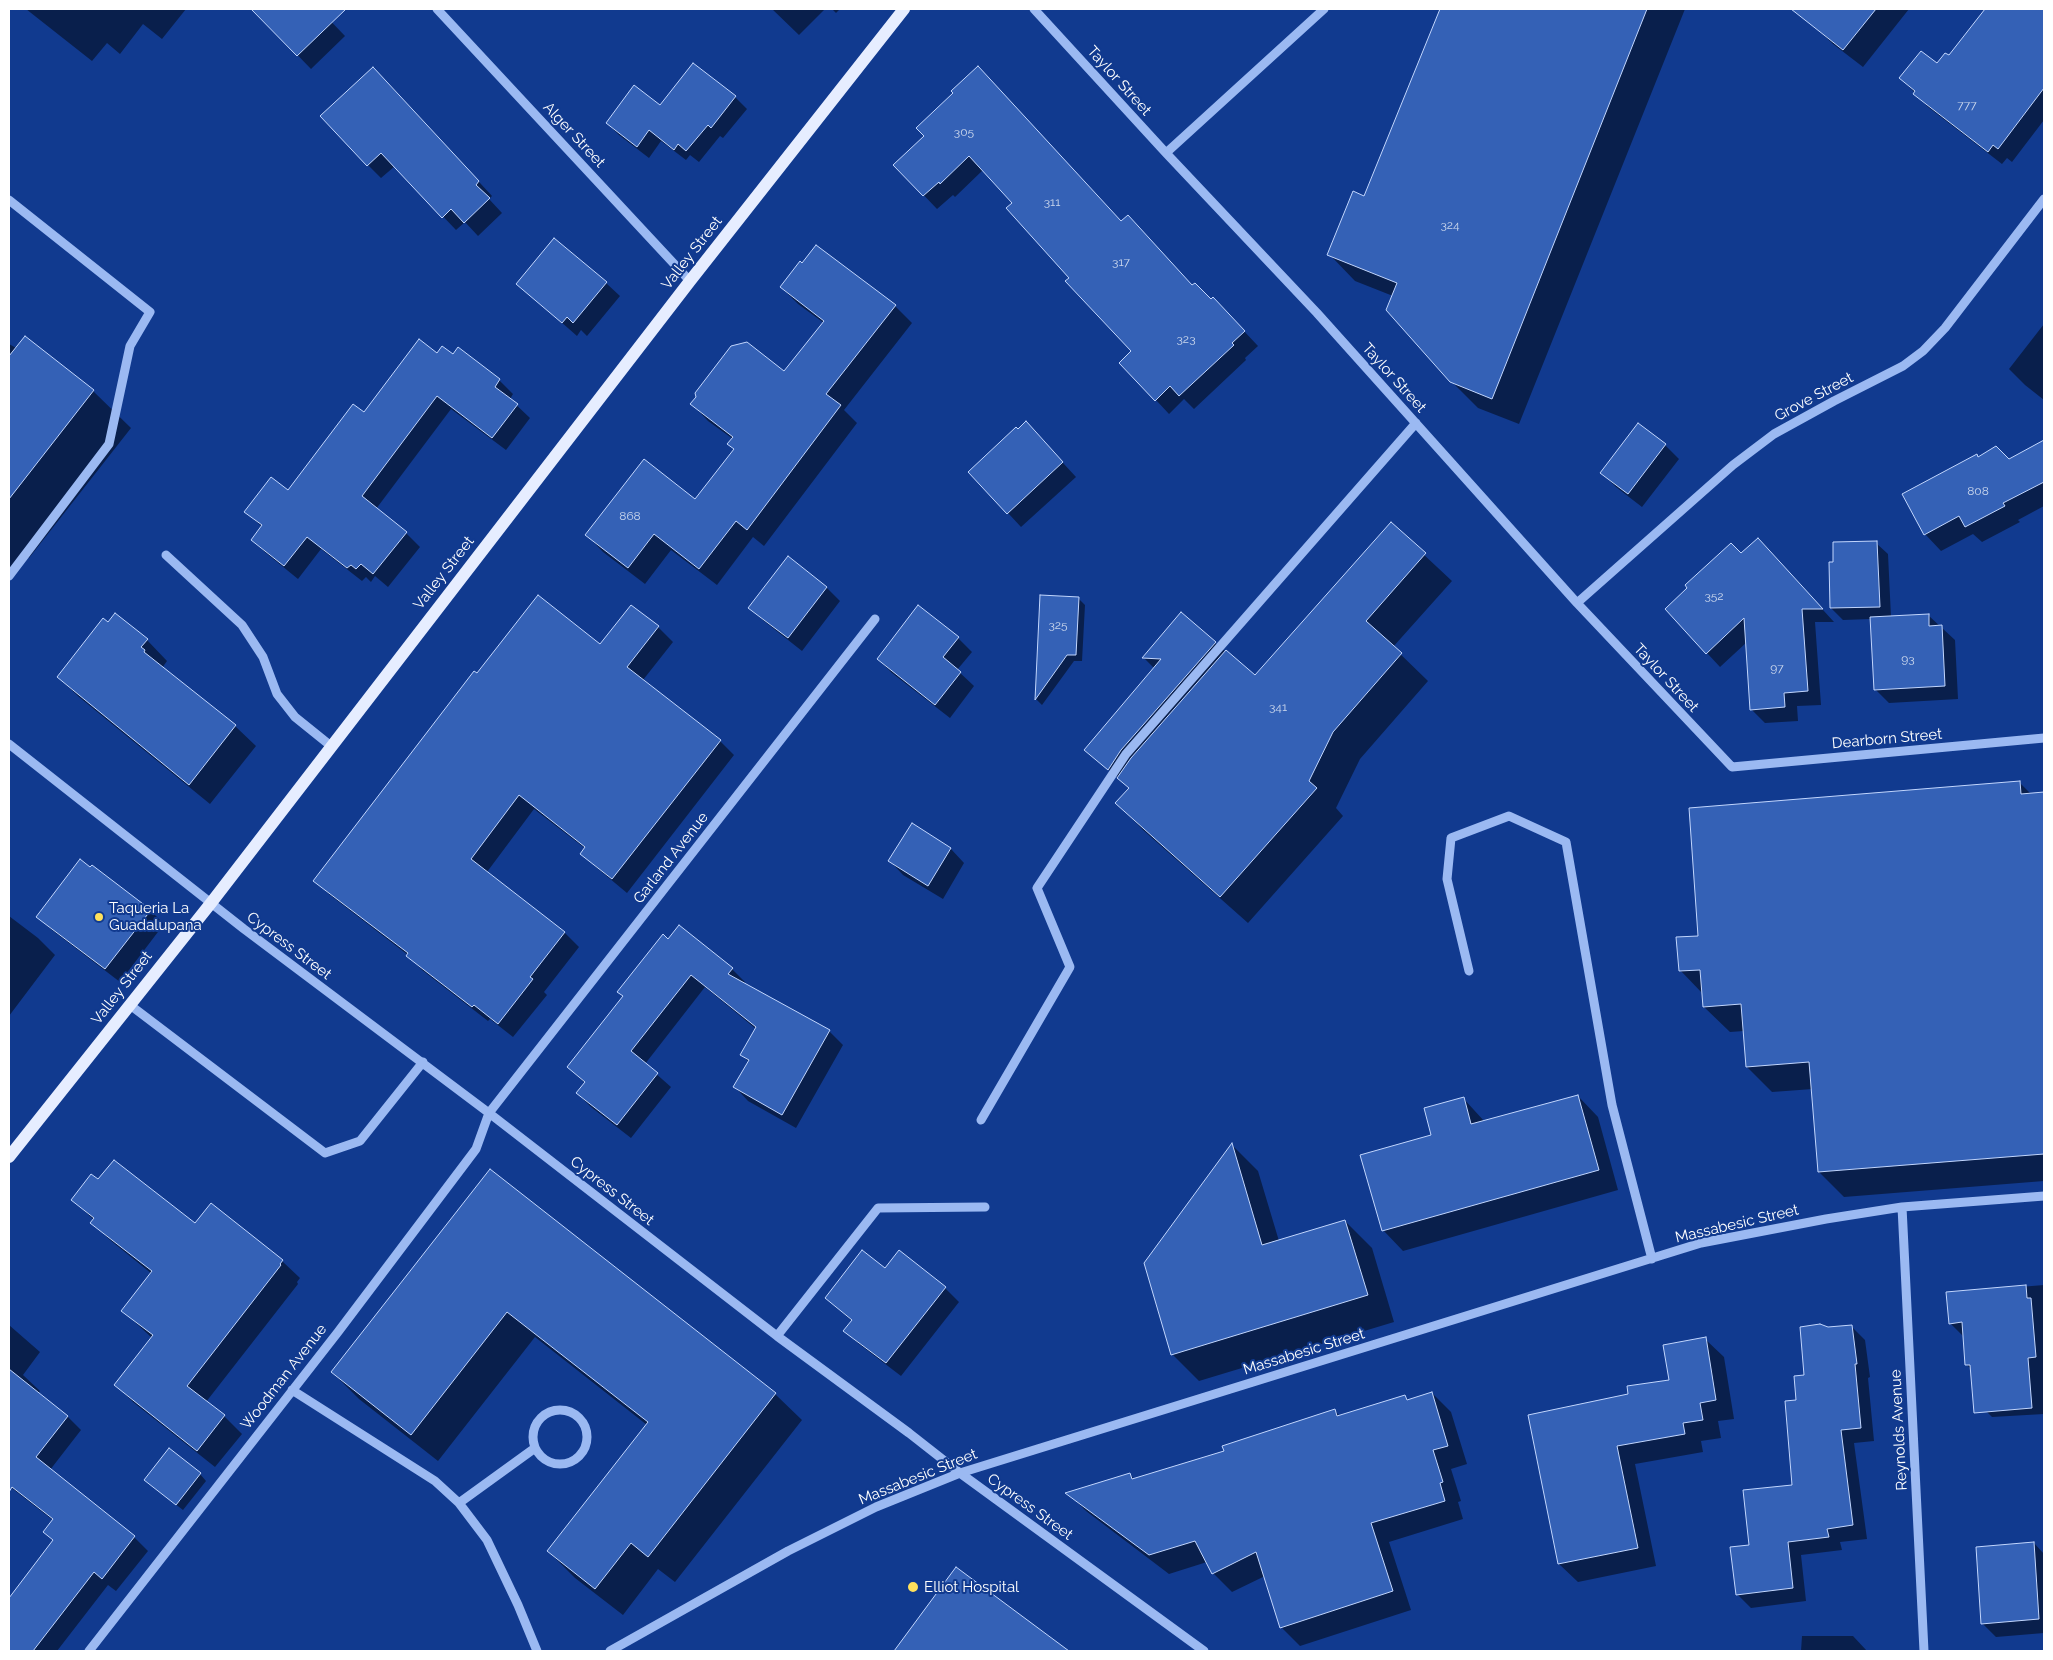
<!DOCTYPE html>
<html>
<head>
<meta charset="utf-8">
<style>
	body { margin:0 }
	#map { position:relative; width:2053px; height:1660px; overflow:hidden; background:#113a8f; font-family:Raleway,sans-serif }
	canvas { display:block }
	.frame { position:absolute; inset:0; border:10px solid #fff; pointer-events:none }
</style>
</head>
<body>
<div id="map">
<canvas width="2053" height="1660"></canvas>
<div class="frame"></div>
</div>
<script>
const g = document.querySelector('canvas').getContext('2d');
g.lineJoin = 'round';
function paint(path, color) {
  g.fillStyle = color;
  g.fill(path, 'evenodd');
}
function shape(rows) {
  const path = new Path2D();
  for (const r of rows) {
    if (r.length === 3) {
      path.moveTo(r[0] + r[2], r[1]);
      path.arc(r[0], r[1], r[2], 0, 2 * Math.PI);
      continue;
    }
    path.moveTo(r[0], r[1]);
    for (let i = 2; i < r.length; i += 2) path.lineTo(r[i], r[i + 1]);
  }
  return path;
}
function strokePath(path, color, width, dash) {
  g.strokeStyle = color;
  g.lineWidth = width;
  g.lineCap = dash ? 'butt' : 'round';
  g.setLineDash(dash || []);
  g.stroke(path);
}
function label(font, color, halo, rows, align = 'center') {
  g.font = font + ' Raleway,sans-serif';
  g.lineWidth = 4;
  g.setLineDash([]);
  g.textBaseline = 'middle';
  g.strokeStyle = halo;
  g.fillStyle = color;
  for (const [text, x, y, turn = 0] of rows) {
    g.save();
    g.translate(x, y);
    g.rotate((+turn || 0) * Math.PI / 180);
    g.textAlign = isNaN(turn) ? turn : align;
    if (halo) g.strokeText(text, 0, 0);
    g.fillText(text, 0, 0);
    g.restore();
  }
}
paint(shape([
	[26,9,186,9,162,39,143,24,120,54,107,43,92,61],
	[259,9,319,9,345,36,311,69,255,11],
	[772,9,825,9,799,35],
	[832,9,840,9,836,13],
	[1441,9,1685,9,1519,424,1478,408,1451,381,1393,296,1355,281,1329,254,1365,197],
	[1828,9,1909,9,1863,67,1833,44,1814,26],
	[1986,9,2044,9,2044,120,2012,162,2007,158,2002,164,1928,107,1901,78,1937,65,1949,57],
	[694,65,735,97,747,109,723,138,720,136,699,162,690,155,686,160,661,141,649,158,619,135,607,123,660,106],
	[387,82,492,196,489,199,502,213,478,236,465,222,456,230,395,166,381,178,368,165],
	[925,136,1122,222,1193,286,1227,313,1258,346,1245,358,1246,360,1194,409,1184,399,1169,414,1156,400,1133,351,1071,278,1013,203,983,170,955,197,953,195,937,209,895,165],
	[816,247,895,306,912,323,844,410,857,423,764,546,753,537,717,585,671,550,645,584,603,552,587,535,695,501,735,450,733,439,708,421,692,404,785,373,824,323,798,304,781,287],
	[606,283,620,296,587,336,581,330,577,336,518,284],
	[2044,324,2044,400,2025,385,2009,369],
	[9,344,93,391,131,428,29,558,24,554,9,573],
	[459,349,499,380,513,394,510,399,530,418,506,450,451,409,376,509,406,533,420,547,388,587,375,576,371,582,366,577,362,581,321,549,298,579,266,553,252,540,262,527,246,511,288,492,364,414,437,355,453,356],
	[1639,425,1665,445,1679,459,1642,507,1616,487,1602,473],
	[1039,437,1076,477,1021,527,970,472],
	[2044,441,2044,506,2018,520,2020,522,1982,542,1973,534,1941,551,1925,534,1979,458,2009,461],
	[1391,524,1452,581,1393,647,1428,681,1360,759,1336,808,1343,816,1248,923,1143,830,1117,803,1130,788,1086,750,1154,668,1144,658,1215,643,1255,676],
	[1876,543,1888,554,1891,617,1928,615,1955,640,1958,699,1889,703,1875,689,1871,619,1843,620,1831,608],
	[1772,554,1834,622,1815,622,1821,705,1797,706,1798,721,1765,723,1751,709,1747,642,1720,667,1707,653,1741,555],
	[826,587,840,601,802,651,764,621,750,608],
	[1042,596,1079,599,1085,605,1082,661,1074,661,1042,705,1036,699],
	[631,606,658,627,673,642,643,680,720,741,734,755,627,893,597,868,582,854,586,849,534,809,487,872,565,933,579,947,544,992,547,995,513,1037,490,1019,488,1021,422,970,408,955,330,895,315,881,477,675,600,646],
	[109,624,147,640,167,661,162,668,235,726,256,746,210,804,79,697,58,677],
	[958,638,972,652,957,670,974,686,950,718,892,673,878,659],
	[2020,783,2031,794,2044,793,2044,1181,1844,1197,1819,1172,1813,1089,1772,1092,1747,1067,1744,1031,1730,1032,1704,1007,1703,994,1680,970,1700,937],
	[912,825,951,849,964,863,943,899,903,875,890,861],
	[150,910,164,924,120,982,52,930,38,917],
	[9,916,38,938,55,955,9,1016],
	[669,941,732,969,745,982,744,984,829,1031,843,1045,796,1128,748,1101,735,1087,749,1062,742,1055,756,1029,705,987,645,1064,671,1087,631,1138,591,1107,577,1093,586,1084,568,1067],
	[1578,1096,1598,1117,1618,1190,1403,1251,1383,1230,1433,1136,1463,1098,1485,1122],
	[1232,1145,1258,1171,1279,1241,1345,1221,1372,1248,1394,1322,1199,1381,1172,1354],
	[490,1171,775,1394,802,1420,675,1582,658,1569,623,1615,575,1578,548,1551,647,1425,535,1337,438,1461,359,1399,332,1372],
	[98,1181,195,1225,282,1261,300,1278,297,1282,298,1284,206,1402,224,1416,242,1434,215,1467,133,1402,116,1385,152,1338,123,1311,152,1274,110,1240,92,1223,94,1220,73,1200],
	[899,1252,945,1288,959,1302,901,1376,859,1344,845,1330,852,1321,826,1298,885,1270],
	[2044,1285,2044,1414,1992,1417,1974,1399,1972,1370,1967,1365,1964,1337,1950,1323,1947,1293],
	[9,1325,40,1352,23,1375,40,1391,38,1394,68,1417,81,1430,50,1470,134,1537,148,1551,116,1591,108,1585,57,1651,9,1651,9,1600,54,1542,45,1532,54,1521,9,1486],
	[1851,1326,1865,1340,1870,1377,1868,1378,1874,1441,1854,1443,1867,1539,1840,1542,1842,1550,1801,1555,1806,1601,1751,1608,1737,1594,1751,1546,1793,1486,1798,1401,1805,1376,1827,1328],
	[1705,1339,1724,1357,1734,1419,1718,1421,1721,1438,1701,1441,1703,1452,1635,1464,1656,1566,1578,1582,1559,1564,1630,1395,1670,1381],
	[1432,1393,1451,1412,1467,1464,1451,1469,1461,1501,1458,1502,1463,1519,1389,1542,1411,1610,1300,1646,1281,1627,1265,1576,1232,1592,1213,1573,1207,1562,1169,1574,1086,1511,1068,1493,1130,1474,1135,1480,1225,1452,1334,1410,1340,1416,1405,1397,1409,1400],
	[200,1474,206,1481,183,1510,152,1486],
	[2034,1543,2044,1554,2044,1633,1996,1637,1982,1623],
	[957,1569,1067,1651,896,1651],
	[1802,1636,1853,1636,1867,1651,1801,1651]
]), '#0007');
const building = shape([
	[251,9,346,9,297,56,251,9],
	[1440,9,1647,9,1492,399,1450,382,1386,310,1397,283,1327,255,1353,191,1364,196,1440,9],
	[1791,9,1876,9,1843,50,1791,9],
	[1985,9,2044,9,2044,88,1998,149,1993,145,1988,152,1913,94,1915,91,1899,78,1921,51,1937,63,1945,53,1949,55,1985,9],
	[693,63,736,96,711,128,708,125,686,151,678,144,674,150,649,130,637,147,606,123,634,85,660,105,693,63],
	[978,66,1121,221,1128,215,1192,285,1195,283,1211,299,1213,297,1245,331,1232,343,1234,345,1179,396,1170,386,1155,401,1119,363,1131,351,1065,281,1069,278,1006,208,1012,203,969,156,940,184,939,182,923,196,893,165,924,136,916,128,953,93,951,91,978,66],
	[373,67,479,181,476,185,490,198,464,223,451,209,442,218,381,153,367,166,320,116,373,67],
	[554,238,607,282,573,323,567,317,562,323,516,284,554,238],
	[816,245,896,305,826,394,841,405,747,530,736,521,699,569,654,534,628,568,585,535,644,459,695,499,734,449,727,444,733,437,690,404,696,397,695,393,731,346,747,342,784,371,824,321,780,287,800,261,802,263,816,245],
	[25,336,94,390,9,499,9,356,25,336],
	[419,339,437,353,442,346,453,354,458,347,500,379,495,387,518,404,492,438,437,396,362,496,407,532,373,574,361,564,356,569,351,565,347,568,307,537,284,566,251,540,262,525,244,512,271,477,288,490,353,404,364,412,419,339],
	[1026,421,1063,462,1007,514,968,472,1016,427,1018,429,1026,421],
	[1638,423,1666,444,1628,494,1600,473,1638,423],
	[2044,440,2044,482,2003,503,2005,506,1965,527,1959,516,1924,535,1902,494,1977,454,1978,457,1996,446,2009,459,2044,440],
	[1391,522,1426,553,1366,621,1402,653,1333,732,1309,781,1317,788,1220,897,1115,803,1129,788,1117,778,1131,758,1226,650,1255,675,1391,522],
	[1758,538,1823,609,1802,609,1808,691,1784,693,1785,707,1750,710,1744,618,1706,654,1665,609,1687,588,1685,585,1731,543,1741,553,1758,538],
	[1877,541,1880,607,1830,608,1829,562,1833,562,1833,542,1877,541],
	[788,556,827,587,788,638,748,608,788,556],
	[538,595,600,644,631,605,659,626,627,667,721,740,612,879,580,854,585,847,519,795,471,859,565,932,530,977,533,979,498,1024,474,1005,472,1007,406,956,408,953,313,881,474,671,477,673,538,595],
	[1040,595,1079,597,1076,655,1067,655,1035,700,1040,595],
	[918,605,959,637,943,657,961,672,935,705,877,659,918,605],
	[1181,612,1216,642,1121,750,1108,770,1084,750,1161,659,1142,658,1181,612],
	[115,613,148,639,141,647,145,650,144,652,236,725,189,785,57,677,103,618,108,622,115,613],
	[1929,614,1929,626,1942,625,1945,686,1874,690,1870,617,1929,614],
	[2020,781,2021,794,2044,792,2044,1154,1818,1172,1809,1062,1746,1067,1741,1004,1703,1007,1700,970,1679,971,1676,937,1698,936,1689,808,2020,781],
	[912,823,951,848,928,886,888,861,912,823],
	[80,859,90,867,92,865,151,910,105,969,36,917,80,859],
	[679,925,733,968,728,974,830,1030,782,1115,733,1087,749,1060,740,1055,756,1027,691,975,631,1051,658,1073,617,1125,576,1093,585,1082,567,1067,623,996,617,992,663,934,668,939,679,925],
	[1578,1095,1599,1170,1382,1231,1360,1155,1431,1135,1424,1108,1464,1097,1471,1124,1578,1095],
	[1232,1143,1262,1245,1345,1220,1368,1295,1171,1355,1144,1263,1232,1143],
	[114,1160,195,1223,211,1203,283,1260,280,1264,281,1265,187,1386,225,1415,197,1451,114,1385,153,1335,121,1311,152,1271,90,1223,94,1218,71,1200,91,1174,98,1179,114,1160],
	[490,1169,776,1393,648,1557,631,1543,595,1589,547,1551,648,1422,507,1312,411,1435,331,1372,490,1169],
	[862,1250,885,1268,899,1250,946,1287,886,1363,843,1331,852,1320,825,1298,862,1250],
	[2026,1285,2027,1298,2031,1298,2036,1357,2028,1358,2032,1408,1974,1413,1970,1365,1965,1365,1962,1322,1949,1324,1946,1292,2026,1285],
	[1820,1324,1828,1327,1852,1325,1857,1364,1855,1364,1861,1428,1841,1430,1853,1525,1827,1529,1829,1537,1788,1542,1793,1588,1736,1595,1730,1547,1749,1545,1743,1490,1792,1485,1785,1401,1796,1400,1794,1376,1804,1375,1800,1327,1820,1324],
	[1706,1337,1716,1400,1700,1403,1703,1420,1683,1423,1685,1434,1617,1446,1638,1548,1558,1564,1528,1415,1628,1394,1627,1386,1669,1380,1663,1345,1706,1337],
	[9,1369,68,1416,36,1457,135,1536,102,1579,94,1572,33,1651,9,1651,9,1598,53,1540,43,1532,53,1519,12,1487,9,1492,9,1369],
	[1432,1392,1448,1446,1433,1450,1443,1482,1440,1483,1445,1501,1371,1523,1393,1591,1280,1628,1256,1552,1212,1574,1195,1541,1149,1555,1065,1493,1130,1473,1132,1479,1224,1451,1222,1446,1335,1409,1337,1416,1405,1395,1407,1400,1432,1392],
	[169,1448,201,1473,176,1505,144,1480,169,1448],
	[2034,1542,2039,1619,1981,1624,1976,1547,2034,1542],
	[956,1567,1069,1651,894,1651,956,1567]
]);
paint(building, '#3461b6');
strokePath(building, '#c2d6fd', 1);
strokePath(shape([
	[437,9,690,281],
	[1034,9,1166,153,1317,313,1577,603,1732,767,2044,738],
	[1166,153,1324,9],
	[9,200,150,312,130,346,109,444,9,576],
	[166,555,242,625,263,657,277,694,295,717,331,746],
	[1577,603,1733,465,1774,434,1834,401,1903,366,1923,351,1945,328,2044,199],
	[9,744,244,929,489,1113,777,1336,909,1433,960,1473,1204,1651],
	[1469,971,1447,879,1451,838,1509,816,1566,842,1612,1105,1652,1259],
	[130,1005,325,1153,360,1141,423,1062],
	[981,1120,1070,967,1037,888,1126,754,1416,423],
	[1902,1207,1924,1651],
	[777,1336,878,1208,985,1207],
	[292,1390,435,1481,459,1503,487,1540,518,1605,537,1651],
	[560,1437,27],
	[459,1503,535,1448],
	[89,1651,338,1332,476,1149,489,1113,875,619],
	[610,1651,788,1551,876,1507,960,1473,1701,1243,1826,1219,1902,1207,2044,1196]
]), '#9bb9f2', 9);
strokePath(shape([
	[9,1157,211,903,690,281,904,9]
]), '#e6edff', 12);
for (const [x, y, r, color] of [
	[99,917,5,"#ffe15c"],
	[913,1587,6,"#ffe15c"]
]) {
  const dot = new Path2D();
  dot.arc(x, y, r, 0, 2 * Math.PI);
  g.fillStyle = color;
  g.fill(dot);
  strokePath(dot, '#113a8f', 2);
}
label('12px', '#ccd8ed', null, [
	["777",1967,105],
	["305",964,132],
	["311",1052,202],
	["324",1450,225],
	["317",1121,262],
	["323",1186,339],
	["808",1978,491],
	["868",630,516],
	["352",1714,596],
	["325",1058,625],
	["93",1908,659],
	["97",1777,668],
	["341",1278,707]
]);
label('15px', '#fff', '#113a8f', [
	["Taylor Street",1119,81,48],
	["Alger Street",574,135,47],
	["Valley Street",692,253,-52],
	["Taylor Street",1394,378,48],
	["Grove Street",1814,397,-28],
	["Valley Street",444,573,-52],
	["Taylor Street",1666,678,47],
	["Dearborn Street",1887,739,-5],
	["Garland Avenue",671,858,-52],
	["Cypress Street",289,946,37],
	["Valley Street",122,988,-52],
	["Cypress Street",612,1191,38],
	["Massabesic Street",1737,1224,-13],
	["Massabesic Street",1304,1352,-17],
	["Woodman Avenue",284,1377,-52],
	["Reynolds Avenue",1899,1430,-93],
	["Massabesic Street",918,1477,-22],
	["Cypress Street",1030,1507,36]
]);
label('15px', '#fff', '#113a8f', [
	["Taqueria La",109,908],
	["Guadalupana",109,925],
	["Elliot Hospital",924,1587]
], 'left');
</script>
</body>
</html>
